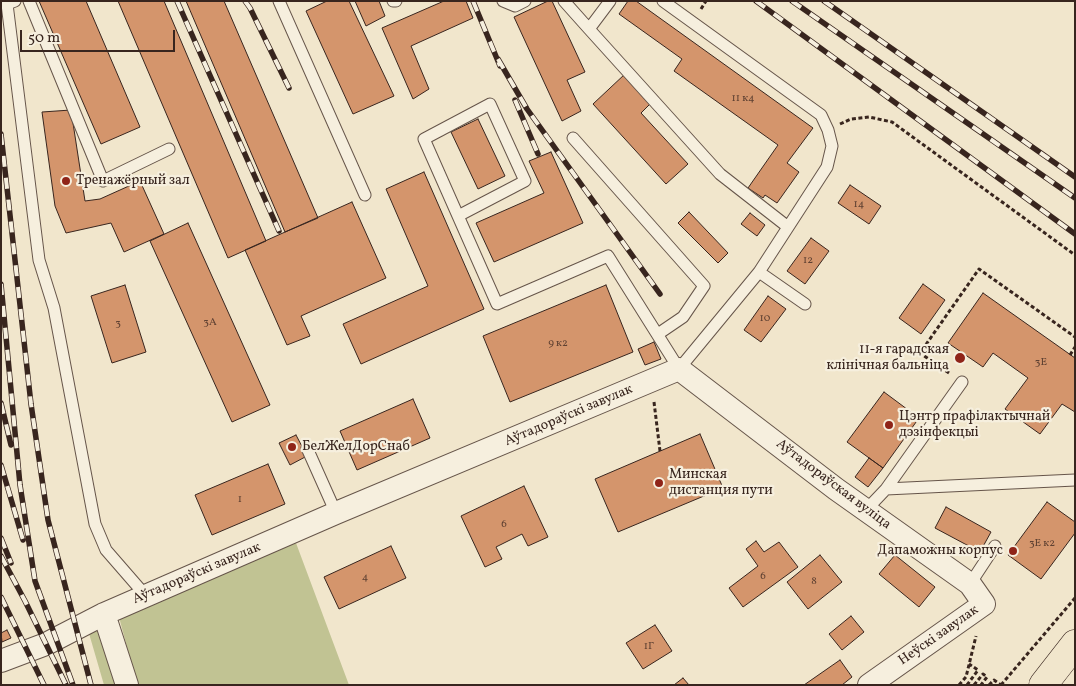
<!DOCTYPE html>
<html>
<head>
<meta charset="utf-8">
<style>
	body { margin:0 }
	#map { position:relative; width:1076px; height:686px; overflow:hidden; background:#f1e6cc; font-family:Vollkorn,serif }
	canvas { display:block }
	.frame { position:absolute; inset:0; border:2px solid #38251e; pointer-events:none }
	.scale { position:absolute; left:20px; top:30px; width:155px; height:22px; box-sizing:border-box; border:2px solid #38251e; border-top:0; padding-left:6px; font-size:15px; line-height:18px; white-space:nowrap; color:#38251e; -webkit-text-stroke:4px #f6efde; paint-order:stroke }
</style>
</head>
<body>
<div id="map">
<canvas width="1076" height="686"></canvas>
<div class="frame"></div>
<div class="scale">50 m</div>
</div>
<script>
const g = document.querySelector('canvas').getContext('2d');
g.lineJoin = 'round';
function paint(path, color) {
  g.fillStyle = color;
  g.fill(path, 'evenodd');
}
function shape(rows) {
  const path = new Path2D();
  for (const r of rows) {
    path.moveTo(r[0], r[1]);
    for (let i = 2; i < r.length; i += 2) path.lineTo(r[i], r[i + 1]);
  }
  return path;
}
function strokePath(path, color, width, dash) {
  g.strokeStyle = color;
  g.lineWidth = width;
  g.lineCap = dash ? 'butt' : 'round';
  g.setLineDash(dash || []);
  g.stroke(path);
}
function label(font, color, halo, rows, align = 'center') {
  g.font = font + ' Vollkorn,serif';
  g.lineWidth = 4.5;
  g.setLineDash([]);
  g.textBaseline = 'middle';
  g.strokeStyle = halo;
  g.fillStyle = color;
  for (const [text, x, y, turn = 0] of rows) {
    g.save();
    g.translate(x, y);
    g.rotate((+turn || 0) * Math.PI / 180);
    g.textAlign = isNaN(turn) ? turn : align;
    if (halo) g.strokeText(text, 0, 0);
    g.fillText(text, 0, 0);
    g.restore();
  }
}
paint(shape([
	[296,543,349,685,137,685,119,617],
	[100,625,119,685,104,685,88,630]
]), '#c1c393');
const building = shape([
	[39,1,86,1,140,127,101,144,39,1],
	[118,1,164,1,266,241,228,258,118,1],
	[186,1,224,1,318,218,285,232,186,1],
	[327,1,349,1,394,96,353,114,306,11,327,1],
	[355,1,379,1,385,16,366,26,355,1],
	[444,1,466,1,473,18,411,46,429,89,413,99,382,28,444,1],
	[548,1,552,1,585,72,567,80,581,111,562,121,514,17,548,1],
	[628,1,636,1,813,128,787,163,799,172,777,203,765,195,763,198,748,188,778,145,674,71,682,59,619,14,628,1],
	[625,74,651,103,641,113,688,164,666,184,593,104,625,74],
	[71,110,85,201,100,199,140,181,164,234,124,252,111,223,66,233,55,206,42,112,71,110],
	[478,119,505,176,478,189,451,132,478,119],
	[551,152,583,223,494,262,476,223,544,193,529,161,551,152],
	[424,172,484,309,361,364,343,324,428,286,386,189,424,172],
	[850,185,881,206,869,224,838,203,850,185],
	[352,202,386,278,301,316,310,336,287,345,245,250,352,202],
	[689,212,728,253,718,263,678,223,689,212],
	[750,213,765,225,757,236,741,224,750,213],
	[188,223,270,405,232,422,150,241,188,223],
	[811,238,829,251,805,284,787,271,811,238],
	[923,284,945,300,921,334,899,318,923,284],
	[125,285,146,352,112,363,91,296,125,285],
	[606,285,633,352,510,402,483,336,606,285],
	[983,293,1075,358,1075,412,1062,404,1040,434,1005,409,1028,378,993,353,983,367,948,343,983,293],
	[768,296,786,309,761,342,744,330,768,296],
	[654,342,661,359,645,365,638,349,654,342],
	[884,392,919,418,883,468,847,442,884,392],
	[413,399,430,438,357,470,340,431,413,399],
	[700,434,723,488,618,532,595,479,700,434],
	[296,435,307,456,290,465,279,443,296,435],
	[869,458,883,468,868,487,855,477,869,458],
	[268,464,285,504,212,535,195,495,268,464],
	[524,486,548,537,528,546,522,534,496,547,502,559,485,567,461,516,524,486],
	[1047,502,1075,522,1075,533,1041,579,1008,555,1047,502],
	[946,507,991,532,980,552,935,528,946,507],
	[756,541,764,552,779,542,798,567,743,607,729,588,758,566,746,549,756,541],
	[391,546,406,578,339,609,324,577,391,546],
	[820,555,842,582,808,609,787,582,820,555],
	[895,555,935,587,919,607,879,574,895,555],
	[851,616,864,632,842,650,829,634,851,616],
	[655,625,672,651,643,669,626,643,655,625],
	[7,630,11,638,2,642,1,633,7,630],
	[840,660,852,677,842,685,804,685,840,660],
	[683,678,689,685,674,685,683,678]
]);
paint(building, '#d4956c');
strokePath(building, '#38251e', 1);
const service = shape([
	[15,1,7,4,39,260,54,308,95,524,106,550,146,596],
	[29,1,103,181,169,149],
	[279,1,365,195],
	[393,1,396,1],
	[503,1,515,6,525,1],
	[564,1,589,29],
	[610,1,589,29,720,174,788,227],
	[573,138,704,286,683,317,658,334],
	[458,216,525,181,490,104,424,139,497,304,608,256,679,369,759,272,827,167,832,146,828,130,821,115,663,1],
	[759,272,805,304],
	[307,448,336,513],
	[886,489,962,382],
	[866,510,886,489,1075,480],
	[970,584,995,546]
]);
const minor = shape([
	[104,614,127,685],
	[1,661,46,644,104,614,336,513,679,369,836,489,970,584,984,604,869,685]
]);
const primary = shape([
	[1043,685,1075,644]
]);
strokePath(service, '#66554a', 13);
strokePath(minor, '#66554a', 24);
strokePath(primary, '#38251e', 29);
strokePath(shape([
	[701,9,706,1],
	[840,124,851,119,869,117,892,122,1075,255],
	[1070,355,1075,347],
	[949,373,920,353,979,269,1075,337],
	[654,402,660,451],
	[959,685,966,677,976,636],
	[967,685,978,670,969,664],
	[974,685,983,674,987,677,981,685],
	[989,685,994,680,1001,685],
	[1001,685,1075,598]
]), '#38251e', 3, [4, 2.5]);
strokePath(service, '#f6efde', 11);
strokePath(minor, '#f6efde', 22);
strokePath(primary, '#f1e6cc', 28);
const rail = shape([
	[177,1,279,231],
	[245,1,250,8,289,88],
	[473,1,500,66],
	[756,1,1075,234],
	[792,1,1075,198],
	[824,1,1075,177],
	[498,59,527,109,660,294],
	[515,100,538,154],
	[1,134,31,404,48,520,91,685],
	[1,284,20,485,35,581,73,685],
	[1,403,11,445],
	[1,465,23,540],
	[1,538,11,563],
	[1,556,25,601,66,685],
	[1,597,44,685]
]);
strokePath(rail, '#38251e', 5.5);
strokePath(rail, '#f6efde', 4, [11]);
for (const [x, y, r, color] of [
	[66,181,5,"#8f2418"],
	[960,358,6,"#8f2418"],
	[889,425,5,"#8f2418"],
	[292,447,5,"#8f2418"],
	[659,483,5,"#8f2418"],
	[1013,551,5,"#8f2418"]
]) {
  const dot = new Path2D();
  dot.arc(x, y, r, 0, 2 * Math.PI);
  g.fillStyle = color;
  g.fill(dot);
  strokePath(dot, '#f6efde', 2);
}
label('11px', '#5f4132', null, [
	["11 к4",743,99],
	["14",859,205],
	["12",808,261],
	["10",765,319],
	["3А",210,323],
	["3",118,324],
	["9 к2",558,344],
	["3Е",1041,363],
	["1",240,500],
	["6",504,525],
	["3Е к2",1042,544],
	["6",763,577],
	["4",365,578],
	["8",814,582],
	["1Г",649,647]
]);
label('14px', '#38251e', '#f6efde', [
	["Тренажёрный зал",76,181],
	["11-я гарадская",949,350,"right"],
	["клінічная бальніца",949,366,"right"],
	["Цэнтр прафілактычнай",899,417],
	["дэзінфекцыі",899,433],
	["БелЖелДорСнаб",302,447],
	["Минская",669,475],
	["дистанция пути",669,491],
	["Дапаможны корпус",1003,551,"right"]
], 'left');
label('14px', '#38251e', '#f6efde', [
	["Аўтадораўскі завулак",569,416,-23],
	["Аўтадораўская вуліца",833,485,37],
	["Аўтадораўскі завулак",197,574,-23],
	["Неўскі завулак",939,636,-35]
]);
</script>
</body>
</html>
